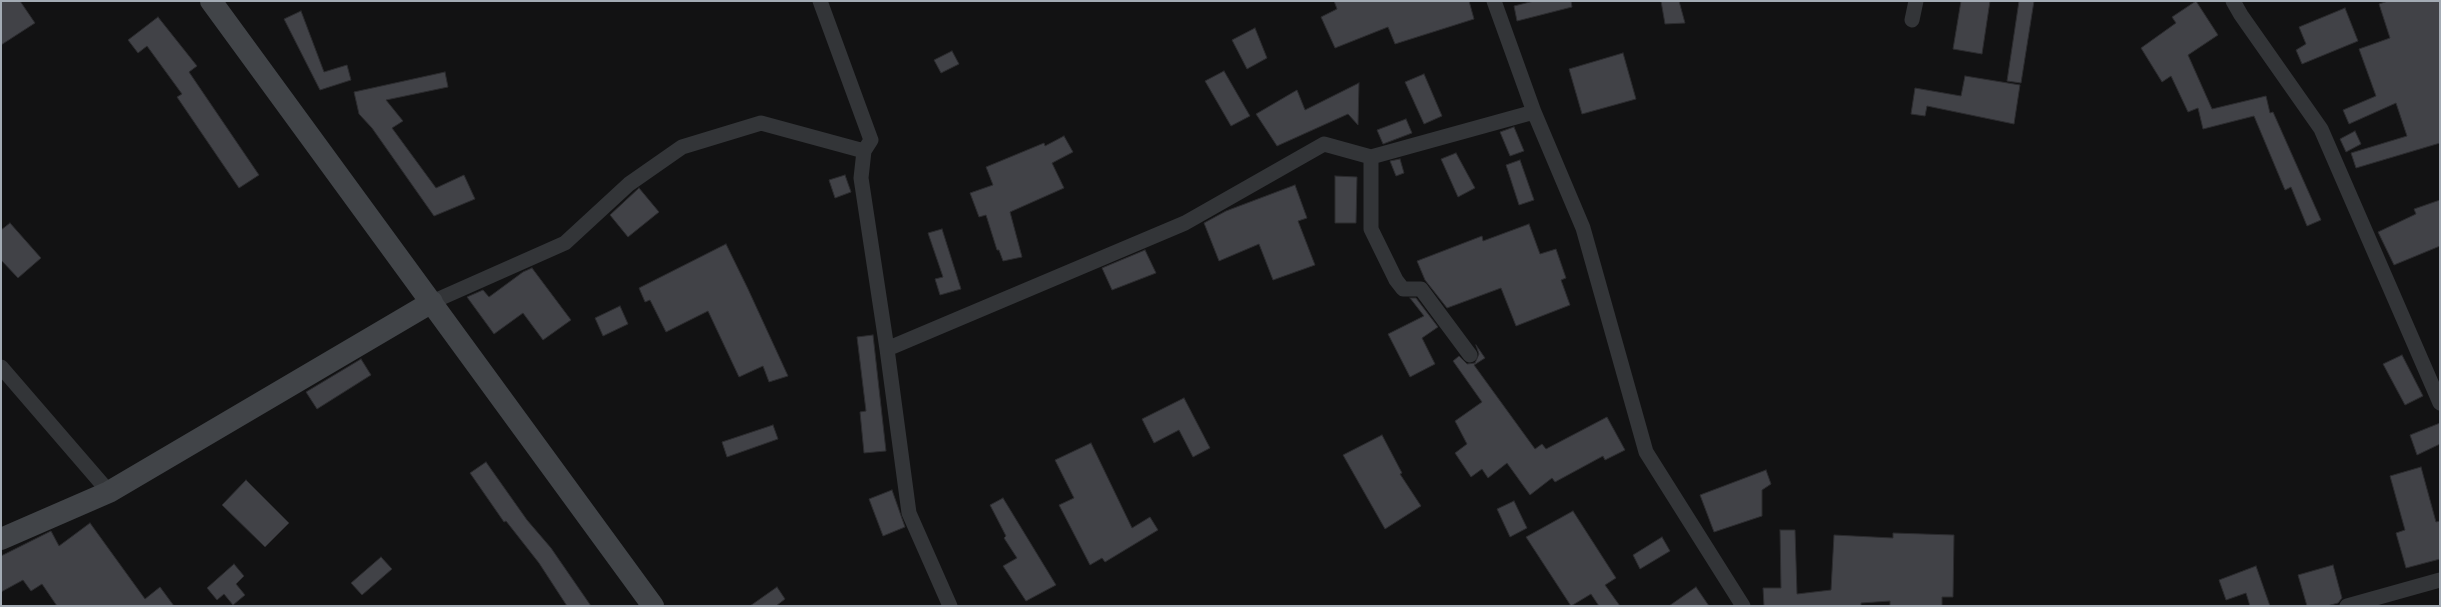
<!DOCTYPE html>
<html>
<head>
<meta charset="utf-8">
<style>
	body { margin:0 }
	#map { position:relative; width:2441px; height:607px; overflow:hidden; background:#121213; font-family:Roboto,sans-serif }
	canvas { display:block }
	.frame { position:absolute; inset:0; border:2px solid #a3abb4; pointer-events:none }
</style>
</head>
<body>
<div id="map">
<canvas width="2441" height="607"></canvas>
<div class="frame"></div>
</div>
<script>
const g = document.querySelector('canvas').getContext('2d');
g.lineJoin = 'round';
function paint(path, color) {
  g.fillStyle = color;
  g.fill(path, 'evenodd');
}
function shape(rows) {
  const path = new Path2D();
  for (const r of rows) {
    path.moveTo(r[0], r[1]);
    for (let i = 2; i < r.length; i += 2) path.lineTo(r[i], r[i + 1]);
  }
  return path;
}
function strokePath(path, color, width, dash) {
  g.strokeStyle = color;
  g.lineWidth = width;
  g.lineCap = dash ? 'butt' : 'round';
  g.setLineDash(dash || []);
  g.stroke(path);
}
const building = shape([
	[1,1,20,1,35,23,1,45,1,1],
	[1334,1,1469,1,1474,19,1395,44,1388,27,1335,48,1321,17,1337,9,1334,1],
	[1534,1,1571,1,1572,7,1517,21,1514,6,1534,1],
	[1661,1,1679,1,1685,23,1665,24,1661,1],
	[1961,1,1990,1,1982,54,1953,49,1961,1],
	[2019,1,2034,1,2021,83,2007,81,2019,1],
	[2196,1,2218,35,2188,55,2212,109,2266,96,2270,113,2273,112,2321,220,2307,226,2291,187,2285,190,2254,116,2203,129,2198,108,2188,112,2171,76,2162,82,2141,48,2176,23,2172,17,2196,1],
	[2388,1,2440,1,2440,143,2356,168,2351,153,2407,136,2396,103,2349,124,2343,110,2376,96,2359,49,2390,38,2379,4,2388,1],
	[2345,8,2358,41,2302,64,2296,50,2306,44,2299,27,2345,8],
	[301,11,324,72,347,65,351,80,320,90,284,19,301,11],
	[158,17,197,66,189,72,259,175,239,188,177,97,182,94,147,46,138,53,128,40,158,17],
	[1255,28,1267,58,1247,69,1232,40,1255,28],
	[952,51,959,64,941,73,934,60,952,51],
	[1623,53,1636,99,1582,114,1569,69,1623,53],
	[1224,71,1250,116,1231,126,1205,81,1224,71],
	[445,72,448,87,386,100,403,121,392,128,436,188,464,175,475,199,434,216,372,128,359,114,354,92,445,72],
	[1424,74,1442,116,1424,124,1405,82,1424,74],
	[1965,76,2020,85,2014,124,1927,106,1925,116,1911,114,1915,88,1961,96,1965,76],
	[1359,83,1358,125,1348,114,1277,146,1256,114,1297,90,1305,110,1359,83],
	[1406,119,1412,133,1383,144,1377,130,1406,119],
	[1514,127,1524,151,1510,156,1500,132,1514,127],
	[2355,131,2361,144,2346,152,2340,139,2355,131],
	[1064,136,1073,152,1052,163,1064,188,1010,212,1022,257,1003,261,999,250,997,250,986,215,979,217,970,193,993,185,986,167,1044,143,1045,146,1064,136],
	[1456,153,1475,188,1458,197,1441,159,1456,153],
	[1400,159,1404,173,1396,176,1390,161,1400,159],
	[1520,160,1534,200,1519,205,1506,165,1520,160],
	[845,175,851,192,835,198,829,180,845,175],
	[1335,176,1357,177,1356,223,1335,223,1335,176],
	[1295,185,1307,218,1298,221,1315,265,1273,280,1259,244,1219,261,1204,223,1226,211,1295,185],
	[639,188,659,212,628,237,610,215,639,188],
	[2440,200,2440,246,2394,265,2378,232,2416,214,2414,209,2440,200],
	[10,223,41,258,18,278,1,260,1,230,10,223],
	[1529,224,1540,254,1556,249,1566,278,1561,280,1570,305,1516,326,1501,288,1447,308,1425,280,1417,261,1482,236,1483,241,1529,224],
	[942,229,961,289,940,295,935,279,943,277,928,233,942,229],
	[726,244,748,289,788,376,769,382,763,366,739,377,708,311,666,332,650,300,645,302,639,288,726,244],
	[1145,250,1156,273,1112,290,1102,268,1145,250],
	[532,268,571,320,543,340,523,313,494,334,467,297,483,290,489,297,523,272,532,268],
	[1410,298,1416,298,1438,327,1422,338,1435,364,1410,377,1388,334,1424,316,1410,298],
	[620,306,628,324,603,336,595,318,620,306],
	[873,335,886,451,864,453,860,412,866,411,857,337,873,335],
	[1476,345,1485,358,1474,365,1535,449,1542,444,1546,449,1607,417,1625,450,1605,460,1603,456,1555,482,1552,478,1530,495,1507,463,1488,478,1482,469,1471,477,1455,453,1467,444,1455,421,1482,402,1453,361,1459,356,1467,364,1475,363,1479,354,1476,345],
	[2402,355,2423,396,2405,405,2383,364,2402,355],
	[361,359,371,375,317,409,306,392,361,359],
	[1184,398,1210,448,1193,457,1179,430,1154,443,1142,419,1184,398],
	[2440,423,2440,444,2417,455,2410,435,2440,423],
	[773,425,778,439,727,457,722,442,773,425],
	[1382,435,1402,473,1400,474,1421,506,1385,529,1343,455,1382,435],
	[1091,443,1132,528,1150,517,1158,530,1105,562,1102,558,1090,565,1059,505,1074,498,1055,460,1091,443],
	[486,462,527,520,551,548,591,606,567,606,539,563,506,521,504,522,470,473,486,462],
	[2421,467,2436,522,2440,521,2440,559,2406,568,2396,533,2405,530,2390,476,2421,467],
	[1766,470,1771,484,1762,490,1762,516,1714,532,1700,495,1766,470],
	[246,480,289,523,265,547,222,505,246,480],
	[892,490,905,527,883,536,869,499,892,490],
	[1003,498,1056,585,1026,601,1003,566,1017,558,1004,538,1006,536,990,505,1003,498],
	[1514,501,1527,528,1510,537,1497,509,1514,501],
	[1573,511,1616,578,1605,585,1620,606,1599,606,1591,594,1571,606,1526,537,1573,511],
	[90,523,145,599,160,587,174,606,57,606,42,584,31,591,23,580,1,592,1,556,51,531,59,546,90,523],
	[1780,530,1795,530,1797,594,1831,590,1834,535,1893,538,1893,533,1954,535,1953,597,1942,597,1942,606,1890,606,1890,601,1861,603,1861,606,1764,606,1763,588,1781,588,1780,530],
	[1662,537,1670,551,1640,569,1633,555,1662,537],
	[381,557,392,569,362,595,351,583,381,557],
	[234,564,244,576,236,584,245,595,233,605,224,594,217,600,207,588,234,564],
	[2333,565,2342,598,2338,603,2327,606,2307,606,2298,575,2333,565],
	[2256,566,2270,606,2250,606,2246,593,2226,600,2219,580,2256,566],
	[777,587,785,599,776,606,750,606,777,587],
	[1696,587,1709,606,1669,606,1696,587]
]);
paint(building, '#414247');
strokePath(building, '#2c2c2f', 1);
strokePath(shape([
	[820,1,871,140,864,151,861,178,887,349,909,513,950,606],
	[1494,1,1534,112,1583,228,1646,452,1743,606],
	[2233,1,2241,15,2321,129,2440,403],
	[1912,20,1916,1],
	[1371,157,1371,229,1396,280,1403,289,1421,289,1470,355],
	[432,302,565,243,629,184,682,147,761,123,864,151],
	[887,349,1185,223,1324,144,1371,157,1534,112],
	[1,367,109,492],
	[2347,606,2440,580]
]), '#333538', 15);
strokePath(shape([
	[211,1,653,606],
	[1,539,109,492,432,302]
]), '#414448', 22);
</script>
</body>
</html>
